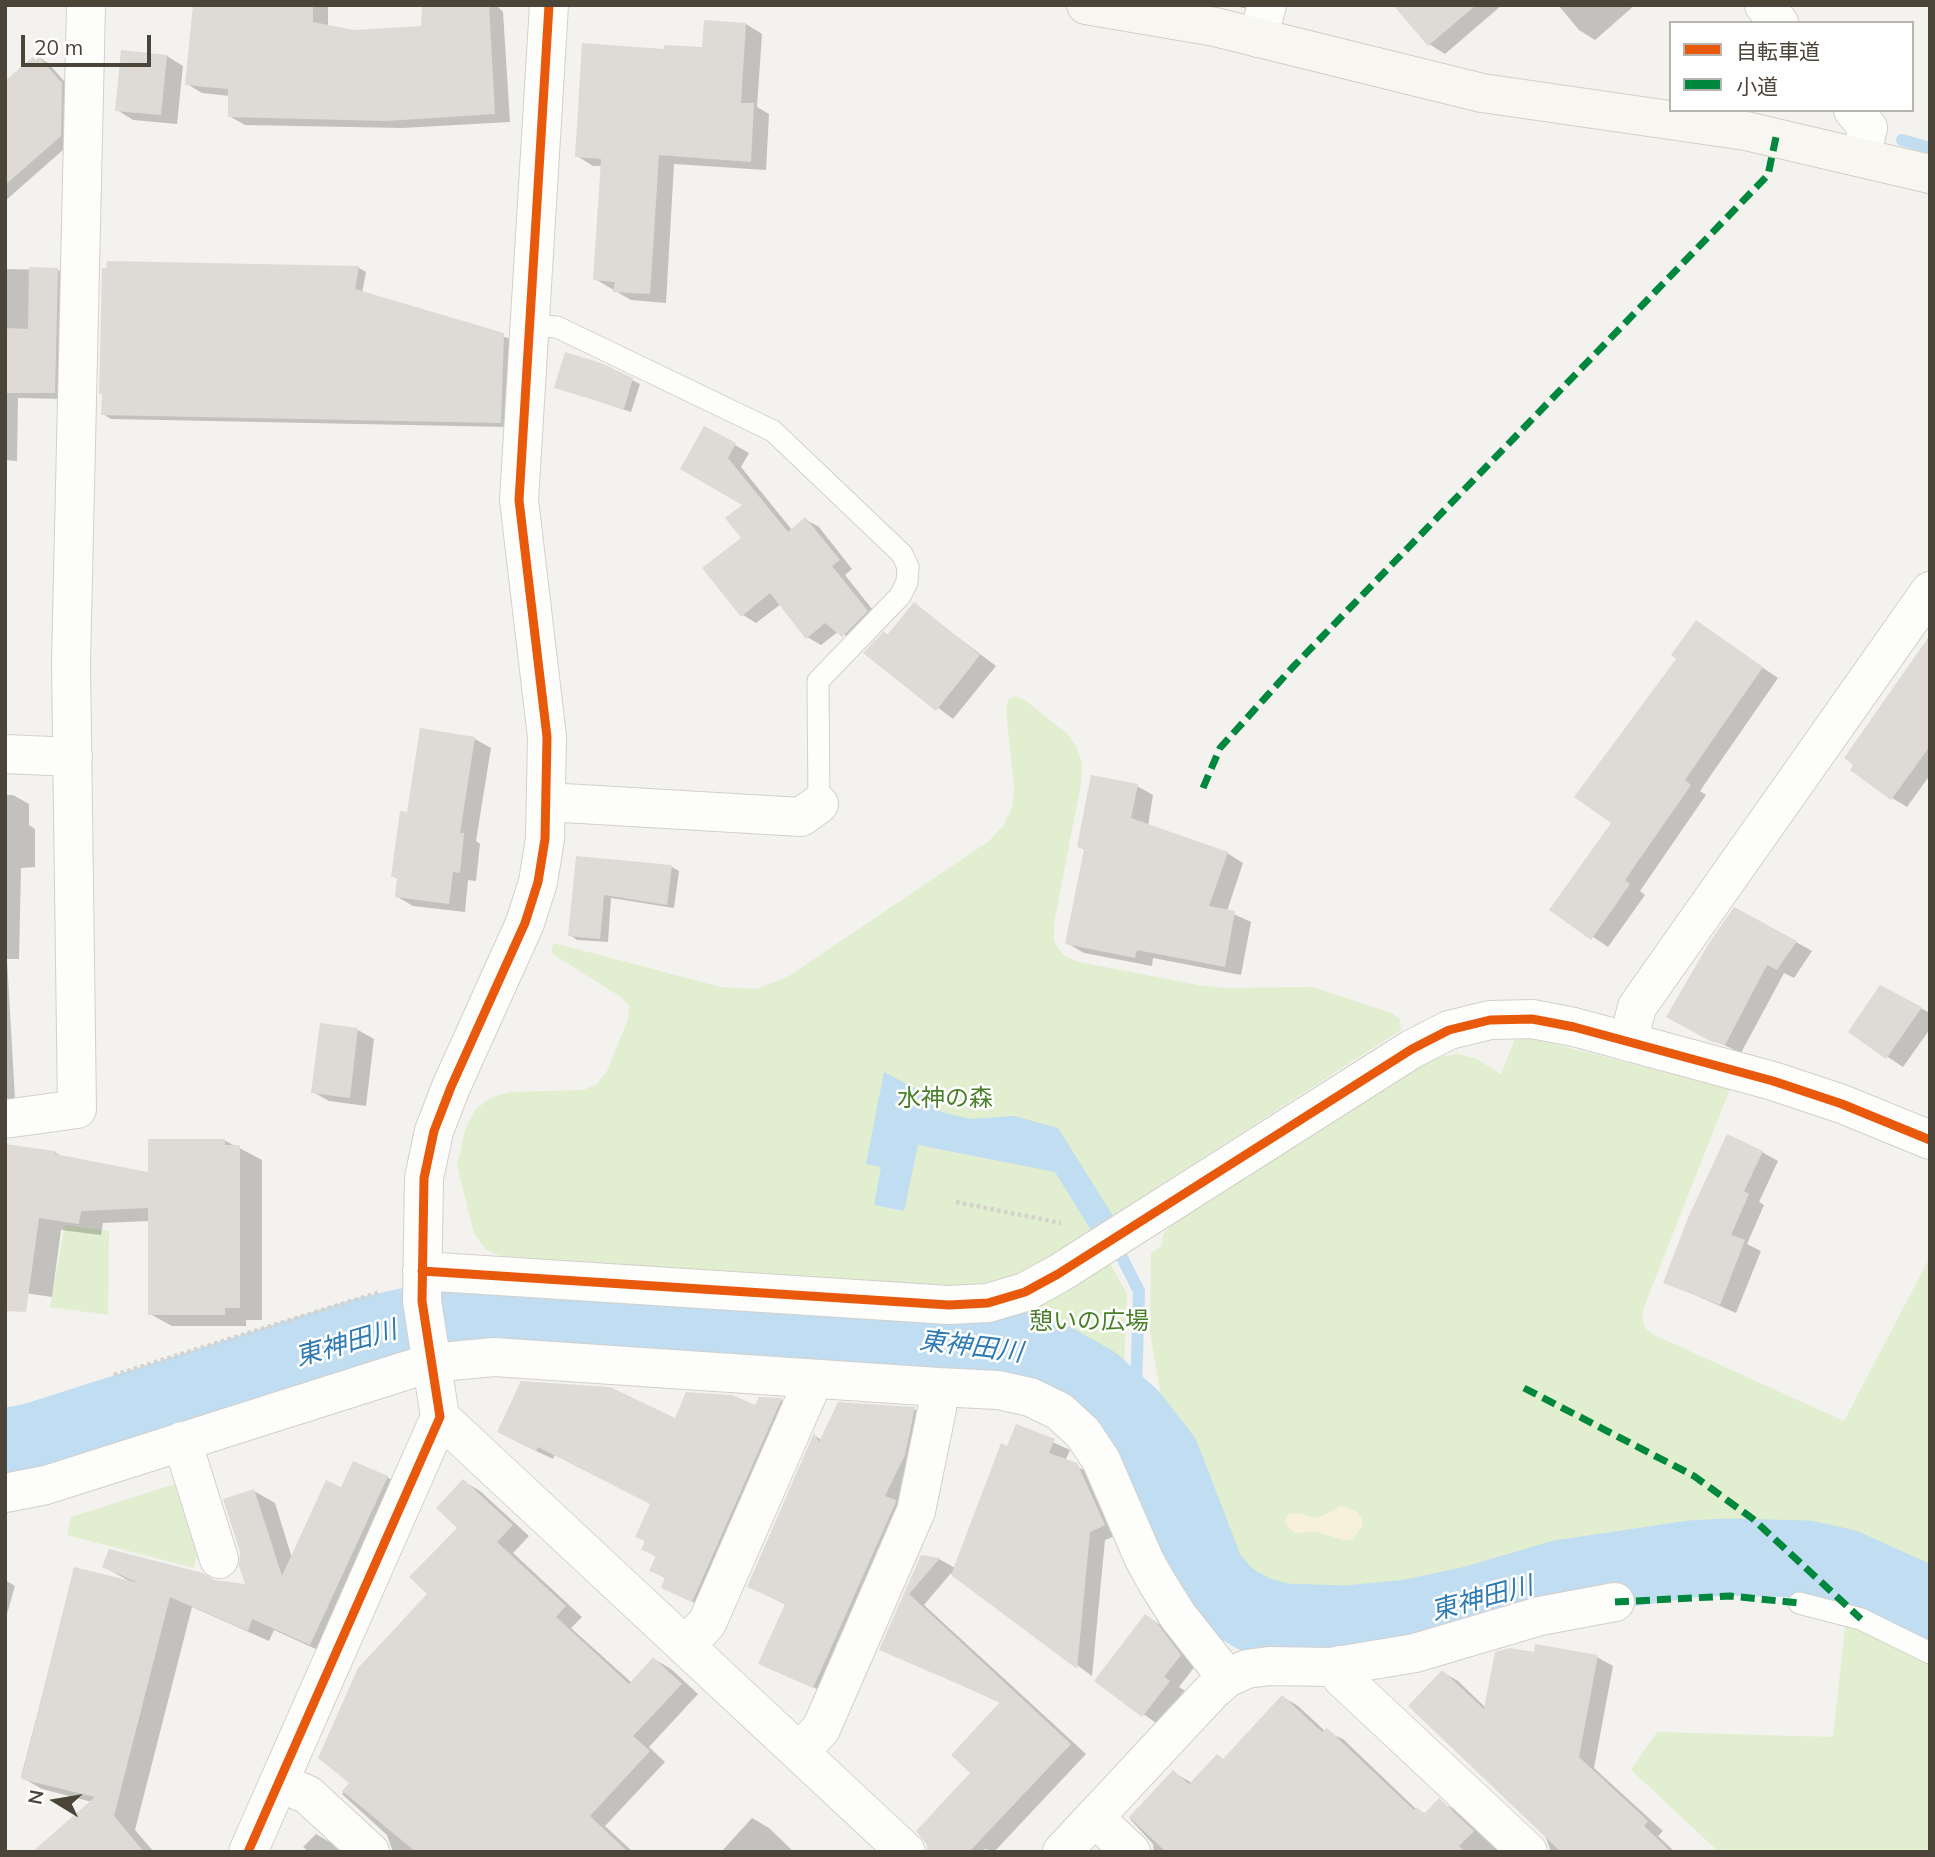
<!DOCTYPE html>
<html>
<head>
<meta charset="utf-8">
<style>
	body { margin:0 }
	#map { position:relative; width:1935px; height:1857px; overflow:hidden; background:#f4f2ee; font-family:Mulish,"Noto Sans JP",sans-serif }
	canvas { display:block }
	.frame { position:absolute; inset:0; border:7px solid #4b4439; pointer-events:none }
	.legend { position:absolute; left:1669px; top:21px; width:245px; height:91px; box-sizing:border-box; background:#fff; border:2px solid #b7b4b0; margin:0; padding:9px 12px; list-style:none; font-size:21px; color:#4b4439 }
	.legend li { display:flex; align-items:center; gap:14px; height:35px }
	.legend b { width:35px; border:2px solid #b7b4b0 }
	.north { position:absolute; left:21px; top:1766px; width:70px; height:70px; -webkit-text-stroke:5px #fff; paint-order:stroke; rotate:281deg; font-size:19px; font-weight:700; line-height:28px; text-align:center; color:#4b4439 }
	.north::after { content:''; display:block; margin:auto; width:24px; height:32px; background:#4b4439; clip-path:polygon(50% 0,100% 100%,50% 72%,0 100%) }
	.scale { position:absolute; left:21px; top:35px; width:130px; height:32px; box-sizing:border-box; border:4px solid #4b4439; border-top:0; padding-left:9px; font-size:21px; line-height:24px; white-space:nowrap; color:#4b4439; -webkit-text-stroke:5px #fff; paint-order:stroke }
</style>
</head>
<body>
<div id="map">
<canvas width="1935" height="1857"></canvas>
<div class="frame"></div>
<ul class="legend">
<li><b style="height:9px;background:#e8590c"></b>自転車道</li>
<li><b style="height:9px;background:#00873e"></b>小道</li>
</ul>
<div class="north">N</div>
<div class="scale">20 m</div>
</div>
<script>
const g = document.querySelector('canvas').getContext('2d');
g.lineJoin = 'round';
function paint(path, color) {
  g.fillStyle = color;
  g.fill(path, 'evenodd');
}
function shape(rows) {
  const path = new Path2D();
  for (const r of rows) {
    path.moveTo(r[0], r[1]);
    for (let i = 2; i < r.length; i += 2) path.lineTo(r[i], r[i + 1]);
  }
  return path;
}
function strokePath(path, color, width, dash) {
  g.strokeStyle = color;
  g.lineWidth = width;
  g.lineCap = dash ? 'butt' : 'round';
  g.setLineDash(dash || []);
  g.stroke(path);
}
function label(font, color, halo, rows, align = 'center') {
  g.font = font + ' Mulish,"Noto Sans JP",sans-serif';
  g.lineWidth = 5;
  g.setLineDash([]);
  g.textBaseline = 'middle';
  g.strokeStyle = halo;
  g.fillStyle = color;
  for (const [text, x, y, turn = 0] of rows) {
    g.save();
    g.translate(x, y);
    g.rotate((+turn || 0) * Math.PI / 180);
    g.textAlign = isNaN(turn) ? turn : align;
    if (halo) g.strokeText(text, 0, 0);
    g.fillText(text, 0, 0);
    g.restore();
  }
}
paint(shape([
	[1015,696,1025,700,1066,733,1076,745,1082,764,1081,784,1054,923,1054,941,1063,955,1079,962,1198,985,1224,988,1312,987,1392,1013,1400,1020,1401,1030,1049,1257,1017,1274,984,1283,949,1286,507,1258,486,1250,474,1233,457,1165,466,1127,476,1109,492,1097,511,1092,583,1090,597,1084,607,1071,628,1019,629,1006,621,997,554,955,551,950,554,943,721,987,756,989,789,976,989,841,1003,826,1012,808,1014,787,1006,710,1008,700],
	[1531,1038,1730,1089,1644,1307,1642,1318,1645,1328,1654,1335,1844,1421,1930,1257,1930,1584,1849,1549,1810,1540,1769,1537,1690,1541,1608,1550,1527,1566,1466,1586,1406,1599,1346,1605,1286,1603,1261,1597,1240,1583,1223,1564,1161,1396,1150,1332,1151,1253,1162,1245,1163,1234,1171,1225,1421,1066,1439,1057,1457,1054,1475,1058,1501,1074,1515,1039],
	[65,1225,109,1231,108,1315,50,1307],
	[1110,1263,1127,1294,1123,1393,1100,1374,1054,1348,978,1325,1032,1309],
	[181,1482,200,1543,194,1568,67,1535,71,1517],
	[1849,1591,1930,1627,1930,1852,1719,1852,1631,1770,1657,1732,1833,1737]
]), '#e1eecf');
paint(shape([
	[1341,1506,1357,1512,1362,1519,1362,1527,1352,1540,1343,1540,1316,1532,1296,1533,1287,1526,1285,1519,1289,1514,1296,1513,1318,1518]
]), '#f7f0da');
paint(shape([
	[884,1072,928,1095,941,1112,970,1119,1014,1116,1058,1128,1113,1216,1091,1230,1055,1172,918,1145,904,1211,874,1205,881,1167,866,1164]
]), '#c0ddf1');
paint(shape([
	[194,5,328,5,328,27,354,32,423,28,423,5,496,5,503,12,510,122,402,128,245,125,229,116,230,96,202,93,187,84],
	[1227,5,1266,5,1265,12],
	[1396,5,1502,5,1445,54,1429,44],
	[1558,5,1635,5,1595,40,1579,30],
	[746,24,762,34,757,107,769,114,766,170,674,164,666,303,631,300,595,279,602,166,593,166,577,156,666,51,704,49],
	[37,56,48,63,73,91,72,142,5,201,5,84],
	[167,56,183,66,177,124,133,120,117,110],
	[108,263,359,268,366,272,362,293,511,339,508,427,111,419,103,414],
	[5,269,58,270,69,276,66,399,18,398,17,461,5,460],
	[632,380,640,384,631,412,556,387],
	[705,428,749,453,741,467,792,530,805,519,819,527,852,569,845,575,880,619,857,643,839,631,821,645,807,637,781,604,756,623,743,615,745,504],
	[914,604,996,666,953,719,866,653,885,633,889,636],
	[1696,622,1778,678,1700,791,1706,795,1640,891,1645,895,1608,947,1552,909,1613,822],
	[1930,638,1930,775,1907,807,1892,798],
	[475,739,491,748,476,841,480,844,476,881,468,880,465,912,413,906,396,896,399,879,392,876,408,814],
	[1137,786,1153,795,1148,826,1227,853,1243,863,1227,911,1251,922,1241,975,1153,958,1152,966,1084,953,1067,943,1085,850,1079,847],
	[5,795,13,795,29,804,29,825,35,829,35,867,21,868,19,959,7,959,15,1099,5,1099],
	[577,858,672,867,679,871,674,908,611,898,608,942,577,940,570,935],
	[1796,942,1812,951,1794,978,1784,973,1741,1053,1684,1026],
	[1881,987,1930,1013,1930,1029,1903,1067,1850,1032],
	[358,1030,374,1039,366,1106,329,1101,313,1092],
	[224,1140,262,1160,262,1320,246,1320,246,1326,172,1326,150,1314,150,1221,103,1223,101,1235,61,1230,52,1297,5,1290,55,1152,62,1157,150,1174],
	[1762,1152,1778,1161,1759,1202,1764,1205,1747,1244,1761,1251,1736,1313,1665,1282],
	[760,1399,781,1400,797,1409,709,1610,663,1588,667,1579,651,1570,657,1557,643,1549,651,1504,555,1454,553,1459,515,1441,756,1407],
	[914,1409,930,1418,830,1695,761,1663,786,1605,749,1586,815,1436,822,1440],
	[1017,1426,1070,1450,1065,1461,1092,1474,1120,1534,1105,1540,1092,1676,951,1573,924,1605,1086,1754,994,1852,985,1849,982,1852,944,1852,1001,1703,882,1649,922,1557,939,1559,955,1568],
	[387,1477,408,1490,331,1656,274,1630,269,1641,192,1607,135,1830,154,1852,70,1852,92,1802,42,1789,21,1777,75,1569,131,1582,104,1567,247,1586,254,1491,275,1503,292,1558,342,1489],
	[463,1481,480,1491,529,1536,513,1553,582,1617,571,1628,632,1683,654,1659,671,1669,698,1694,649,1747,665,1762,605,1826,633,1852,393,1852,387,1835,342,1794,351,1783,459,1527],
	[5,1580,15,1586,5,1621],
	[1146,1616,1162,1626,1196,1665,1179,1687,1185,1691,1159,1725,1096,1681],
	[1535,1654,1597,1657,1613,1666,1594,1768,1663,1831,1658,1836,1675,1852,1551,1852,1545,1835,1442,1672,1458,1681,1486,1708],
	[1283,1697,1298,1706,1326,1732,1343,1739,1417,1810,1426,1814,1439,1801,1455,1810,1500,1852,1154,1852,1153,1844,1130,1819,1173,1772,1192,1783,1217,1756,1224,1760],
	[752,1818,769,1828,794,1852,721,1852],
	[316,1834,333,1844,342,1852,309,1852,303,1847]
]), '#0003');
strokePath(shape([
	[1902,140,1930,148],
	[1115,1244,1139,1291,1135,1422]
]), '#c0ddf1', 12);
strokePath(shape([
	[5,1447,35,1441,368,1335,452,1317,550,1316,1001,1345,1049,1359,1093,1384,1131,1418,1162,1458,1207,1575,1227,1598,1254,1614,1283,1622,1346,1624,1409,1618,1471,1605,1563,1578,1691,1559,1730,1557,1807,1559,1843,1567,1930,1606]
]), '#c0ddf1', 77);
paint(shape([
	[193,5,313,5,313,22,354,30,421,26,422,5,489,5,495,114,386,121,228,117,228,89,185,85],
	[1393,5,1476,5,1428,46],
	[704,20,746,23,741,103,754,103,751,162,659,155,650,294,613,292,615,282,593,280,601,159,575,157,582,43,664,49,664,45,702,47],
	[121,50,167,55,161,115,115,111],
	[36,54,62,83,61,136,5,185,5,81],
	[107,261,359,266,355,289,504,333,501,423,101,415,102,394,99,394,102,268,106,268],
	[29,267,58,268,55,393,5,393,5,328,28,329],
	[565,352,601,363,633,378,624,409,554,388],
	[704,426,736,443,728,458,788,532,805,517,840,560,832,566,868,611,842,637,825,623,806,639,770,593,741,617,702,568,741,538,725,518,742,505,680,469],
	[914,602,980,655,936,711,863,653,884,631,887,635],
	[1696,620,1763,667,1685,780,1691,785,1625,880,1630,884,1591,940,1549,910,1611,823,1574,797,1676,659,1671,655],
	[1930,635,1930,746,1891,800,1850,770,1853,765,1844,758],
	[420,728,475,737,460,833,464,833,460,873,453,872,449,904,395,897,397,877,391,877,400,811,407,812],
	[1091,775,1138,784,1131,818,1228,852,1209,906,1235,911,1225,967,1137,950,1135,958,1065,944,1084,849,1077,847],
	[576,856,672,865,667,905,604,895,600,939,568,936],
	[1734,907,1797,941,1777,970,1767,965,1725,1045,1710,1041,1666,1017,1709,943],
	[1880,985,1922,1007,1886,1059,1848,1032],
	[320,1023,358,1028,350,1098,311,1093],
	[1727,1134,1763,1151,1744,1191,1749,1194,1731,1235,1745,1240,1720,1305,1663,1283,1688,1218],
	[148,1139,225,1139,225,1145,240,1145,240,1308,225,1308,225,1315,148,1315,148,1208,81,1211,79,1224,39,1218,26,1312,5,1311,5,1144,55,1151,55,1154,148,1172],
	[521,1381,610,1387,675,1418,686,1392,732,1395,755,1405,759,1397,782,1398,692,1602,661,1588,665,1577,649,1571,656,1556,641,1550,645,1541,635,1537,650,1504,538,1447,536,1451,497,1432],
	[838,1402,915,1407,905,1455,885,1496,896,1500,895,1504,813,1688,758,1664,785,1604,747,1587,814,1433,819,1442],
	[1016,1424,1055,1439,1049,1453,1077,1463,1105,1525,1090,1532,1077,1669,951,1575,1001,1443,1007,1446],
	[353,1461,388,1476,310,1645,252,1619,248,1631,170,1597,114,1816,144,1852,32,1852,95,1797,21,1779,74,1567,139,1583,102,1567,109,1549,203,1573,214,1580,245,1584,239,1566,240,1552,223,1499,254,1489,282,1576,326,1480,341,1487],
	[463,1479,513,1525,497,1542,566,1606,556,1617,629,1684,653,1657,682,1684,633,1736,650,1751,590,1816,628,1852,416,1852,342,1791,349,1783,318,1758,358,1668,427,1594,409,1577,457,1528,436,1508],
	[921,1555,940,1558,909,1594,1071,1744,969,1852,927,1852,927,1845,916,1831,970,1773,951,1755,1000,1702,879,1650],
	[1145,1614,1156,1622,1181,1655,1164,1677,1170,1681,1142,1717,1094,1681],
	[1535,1644,1598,1655,1579,1757,1648,1821,1644,1826,1671,1852,1561,1852,1408,1706,1442,1670,1484,1709,1495,1652,1510,1648,1534,1652],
	[1282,1695,1322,1732,1327,1728,1414,1810,1417,1807,1424,1814,1439,1798,1474,1831,1459,1846,1465,1852,1166,1852,1129,1817,1173,1770,1189,1784,1217,1754,1223,1759]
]), '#dedbd6');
const lane = shape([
	[528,325,557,327,773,431,902,554,908,567,907,582,900,596,818,681,819,804],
	[1799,1603,1861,1619,1930,1653]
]);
const street = shape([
	[1764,5,1779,23],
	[1258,38,1267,5],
	[1853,110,1868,128,1861,157],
	[5,754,73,757],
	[547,802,801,817,819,804],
	[1628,1042,1637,1007,1930,591],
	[5,1119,77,1109,71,662,86,5],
	[422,1271,949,1305,988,1303,1025,1292,1058,1274,1412,1049,1449,1030,1490,1020,1532,1019,1574,1027,1773,1081,1842,1104,1930,1140],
	[938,1387,998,1390,1030,1397,1059,1411,1083,1433,1101,1460,1144,1559,1156,1581,1178,1616,1227,1678],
	[440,1417,906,1852],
	[182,1441,219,1559],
	[5,1493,46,1485,430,1363,494,1357,938,1387,937,1409,916,1511,821,1729,799,1752],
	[685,1646,707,1623,814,1379],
	[1340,1665,1342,1678,1528,1852],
	[279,1782,308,1795,370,1852],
	[1094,1817,1131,1852],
	[248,1852,440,1417,422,1301,424,1178,434,1131,451,1087,525,923,538,882,545,839,547,737,519,500,549,5],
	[1062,1852,1211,1692,1227,1678,1247,1669,1269,1666,1331,1667,1415,1653,1540,1616,1615,1602]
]);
const secondary = shape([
	[1086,5,1215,27,1482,93,1746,131,1930,174]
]);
strokePath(lane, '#d2d0cb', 23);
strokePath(street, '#d2d0cb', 40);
strokePath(secondary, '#d3cfc5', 40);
strokePath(shape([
	[956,1202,1061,1223],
	[114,1375,380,1292]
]), '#d3d2cc', 4.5, [3.5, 3.5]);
strokePath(lane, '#fdfdfc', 21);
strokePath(street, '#fdfdfc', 38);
strokePath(secondary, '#f7f6f1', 38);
strokePath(shape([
	[1203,788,1220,748,1292,668,1768,175,1776,137],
	[1524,1388,1694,1476,1753,1519,1861,1619],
	[1615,1602,1730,1596,1799,1603]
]), '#00873e', 7, [14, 7]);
strokePath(shape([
	[422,1271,949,1305,988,1303,1025,1292,1058,1274,1412,1049,1449,1030,1490,1020,1532,1019,1574,1027,1773,1081,1842,1104,1930,1140],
	[248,1852,440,1417,422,1301,424,1178,434,1131,451,1087,525,923,538,882,545,839,547,737,519,500,549,5]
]), '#e8590c', 9);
label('24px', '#4a7f2a', '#fff', [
	["水神の森",945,1099],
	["憩いの広場",1089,1322]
]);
label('italic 26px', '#2e7ab2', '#fff', [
	["東神田川",346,1344,-16],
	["東神田川",971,1347,7],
	["東神田川",1482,1599,-15]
]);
</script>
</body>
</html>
